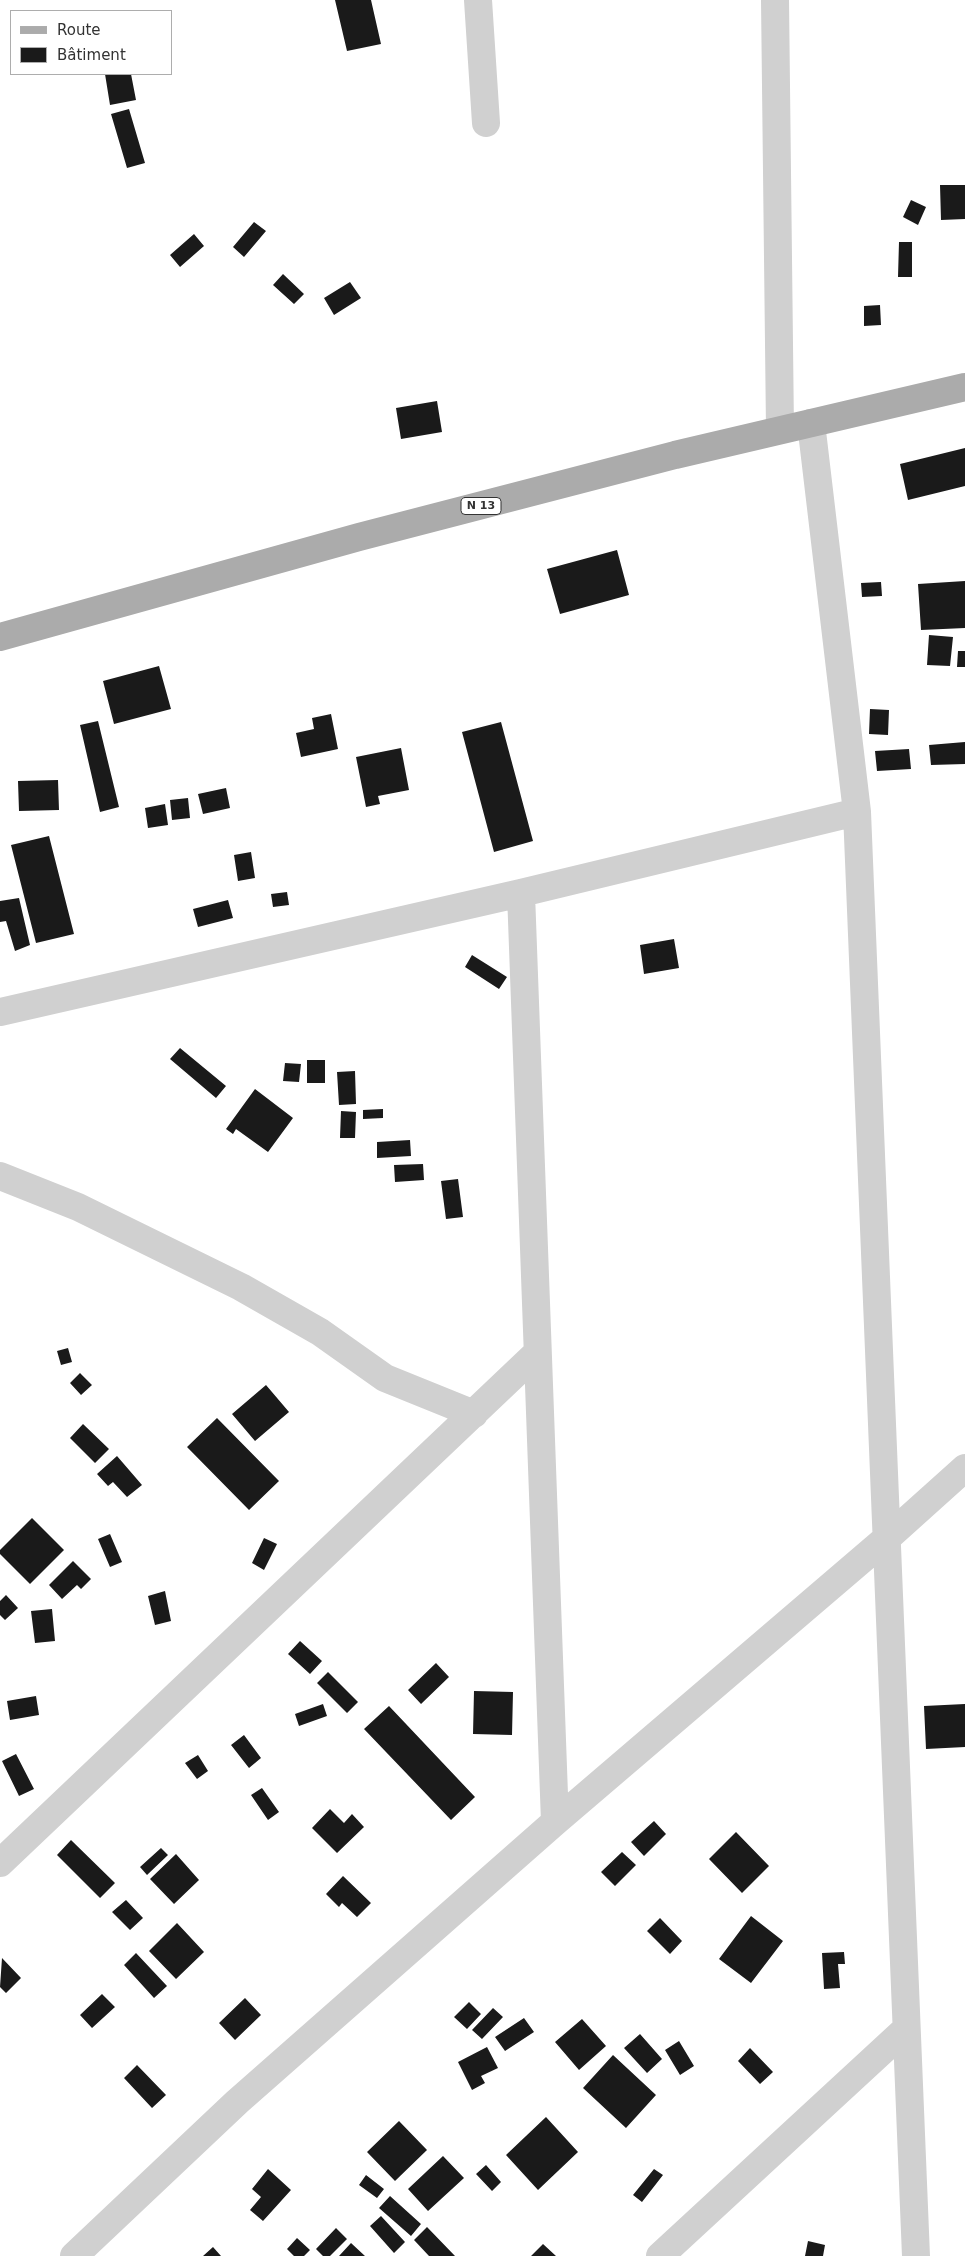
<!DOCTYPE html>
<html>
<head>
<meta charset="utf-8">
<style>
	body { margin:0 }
	#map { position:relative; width:965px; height:2256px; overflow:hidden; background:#fff; font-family:"DejaVu Sans",sans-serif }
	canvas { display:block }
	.legend { position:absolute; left:10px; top:10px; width:162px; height:65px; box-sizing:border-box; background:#fff; border:1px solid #adadad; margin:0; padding:6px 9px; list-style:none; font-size:15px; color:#333 }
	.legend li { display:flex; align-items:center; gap:10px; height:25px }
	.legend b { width:25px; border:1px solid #adadad }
</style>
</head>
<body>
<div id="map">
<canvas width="965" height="2256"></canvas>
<ul class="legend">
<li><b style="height:6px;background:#ababab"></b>Route</li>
<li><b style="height:14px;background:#1a1a1a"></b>Bâtiment</li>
</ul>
</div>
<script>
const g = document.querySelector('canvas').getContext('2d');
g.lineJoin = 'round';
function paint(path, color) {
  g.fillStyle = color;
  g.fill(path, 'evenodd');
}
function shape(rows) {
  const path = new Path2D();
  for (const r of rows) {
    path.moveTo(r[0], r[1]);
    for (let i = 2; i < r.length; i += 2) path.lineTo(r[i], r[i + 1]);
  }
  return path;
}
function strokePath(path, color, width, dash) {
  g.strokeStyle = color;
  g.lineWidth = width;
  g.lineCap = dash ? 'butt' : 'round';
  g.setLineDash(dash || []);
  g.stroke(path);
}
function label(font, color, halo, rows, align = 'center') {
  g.font = font + ' "DejaVu Sans",sans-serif';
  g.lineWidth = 5;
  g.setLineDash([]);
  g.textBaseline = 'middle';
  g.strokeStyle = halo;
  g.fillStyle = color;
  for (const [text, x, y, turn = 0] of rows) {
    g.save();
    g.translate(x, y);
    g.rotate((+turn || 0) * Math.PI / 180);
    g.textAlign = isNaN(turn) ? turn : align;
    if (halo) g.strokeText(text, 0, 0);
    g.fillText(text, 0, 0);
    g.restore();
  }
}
paint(shape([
	[335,0,371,0,381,44,347,51],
	[105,74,131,74,136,100,110,105],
	[129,109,145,163,127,168,111,114],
	[940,185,965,185,965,219,941,220],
	[911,200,926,207,918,225,903,217],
	[254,222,266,231,244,257,233,247],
	[194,234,204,246,180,267,170,255],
	[899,242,912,242,912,277,898,277],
	[283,274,304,294,294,304,273,285],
	[350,282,361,298,334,315,324,298],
	[880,305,881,325,864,326,864,306],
	[437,401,442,432,401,439,396,408],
	[965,448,965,486,908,500,900,464],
	[617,550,629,595,560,614,547,569],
	[965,581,965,628,921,630,918,584],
	[881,582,882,596,862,597,861,583],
	[929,635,953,637,950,666,927,665],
	[958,651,965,651,965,667,957,667],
	[159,666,171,709,114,724,103,681],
	[870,709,889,710,888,735,869,734],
	[331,714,338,749,301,757,296,733,314,729,312,718],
	[98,721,119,807,100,812,80,725],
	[501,722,533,841,494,852,462,732],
	[965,742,965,764,931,765,929,745],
	[401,748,409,790,378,796,380,804,366,807,356,757],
	[909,749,911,769,877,771,875,751],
	[58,780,59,810,19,811,18,781],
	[226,788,230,808,203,814,198,794],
	[188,798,190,818,172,820,170,800],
	[165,804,168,825,148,828,145,808],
	[49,836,74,934,36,943,11,845],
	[251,852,255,878,238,881,234,855],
	[287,892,289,905,273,907,271,894],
	[19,898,30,945,15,951,6,921,0,922,0,901],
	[228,900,233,918,198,927,193,909],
	[674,939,679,968,644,974,640,945],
	[472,955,507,977,499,989,465,967],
	[180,1048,226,1086,216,1098,170,1059],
	[307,1060,325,1060,325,1083,307,1083],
	[285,1063,301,1064,299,1082,283,1081],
	[355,1071,356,1104,339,1105,337,1072],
	[255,1089,293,1118,268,1152,236,1129,233,1134,226,1129],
	[383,1109,383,1118,363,1119,363,1110],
	[341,1111,356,1112,355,1138,340,1138],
	[410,1140,411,1156,377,1158,377,1142],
	[423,1164,424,1180,395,1182,394,1165],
	[458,1179,463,1217,446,1219,441,1181],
	[68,1348,72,1362,61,1365,57,1351],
	[80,1373,92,1385,81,1395,70,1383],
	[266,1385,289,1412,255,1441,232,1414],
	[217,1418,279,1481,249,1510,187,1447],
	[83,1424,109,1449,95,1463,70,1438],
	[117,1456,142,1485,127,1497,113,1482,108,1486,97,1474],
	[32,1518,64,1550,30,1584,0,1554,0,1550],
	[110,1534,122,1562,110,1567,98,1539],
	[264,1538,277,1544,264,1570,252,1563],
	[73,1561,91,1579,81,1589,77,1585,62,1599,49,1585],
	[165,1591,171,1621,155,1625,148,1596],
	[6,1595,18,1608,5,1620,0,1615,0,1601],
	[52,1609,55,1641,35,1643,31,1611],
	[300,1641,322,1661,310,1674,288,1654],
	[436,1663,449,1677,421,1704,408,1690],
	[328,1672,358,1702,347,1713,317,1683],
	[474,1691,513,1692,512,1735,473,1734],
	[36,1696,39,1715,10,1720,7,1701],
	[323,1704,327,1716,299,1726,295,1714],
	[965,1704,965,1747,926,1749,924,1706],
	[389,1706,475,1797,451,1820,364,1729],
	[244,1735,261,1758,249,1768,231,1745],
	[16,1754,34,1789,19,1796,2,1761],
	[198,1755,208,1771,197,1779,185,1763],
	[262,1788,279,1812,268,1820,251,1795],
	[330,1809,344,1823,352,1814,364,1827,337,1853,312,1828],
	[654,1821,666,1834,644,1856,631,1842],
	[736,1832,769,1866,742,1893,709,1859],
	[71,1840,115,1883,100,1898,57,1855],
	[161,1848,168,1855,147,1875,140,1867],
	[622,1852,636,1865,615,1886,601,1872],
	[176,1854,199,1880,174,1904,150,1879],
	[343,1876,371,1903,357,1917,342,1903,339,1907,326,1894],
	[126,1900,143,1918,130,1930,112,1912],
	[751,1916,783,1941,751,1983,719,1959],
	[660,1918,682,1941,670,1954,647,1931],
	[177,1923,204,1952,176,1979,149,1951],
	[844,1952,845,1964,838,1964,840,1988,824,1989,822,1953],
	[136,1953,167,1986,154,1998,124,1965],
	[2,1958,21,1978,6,1993,0,1987],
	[102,1994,115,2007,92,2028,80,2015],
	[245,1998,261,2015,235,2040,219,2023],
	[469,2002,481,2014,467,2029,454,2017],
	[493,2008,503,2017,482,2039,472,2030],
	[524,2018,534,2032,505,2051,495,2037],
	[582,2019,606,2046,579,2070,555,2042],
	[640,2034,662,2059,647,2073,624,2048],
	[679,2041,694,2066,680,2075,665,2050],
	[487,2047,498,2068,481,2076,485,2083,472,2090,458,2062],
	[750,2048,773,2072,760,2084,738,2061],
	[613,2055,656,2095,626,2128,583,2088],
	[137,2065,166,2095,152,2108,124,2078],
	[546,2117,578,2152,538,2190,506,2155],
	[399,2121,427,2150,395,2181,367,2152],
	[443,2156,464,2178,428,2211,408,2189],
	[486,2165,501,2182,492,2191,476,2174],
	[268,2169,291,2190,263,2221,250,2210,261,2197,252,2189],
	[654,2169,663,2175,642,2202,633,2195],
	[366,2175,384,2189,377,2198,359,2185],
	[390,2196,421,2224,411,2236,379,2208],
	[381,2216,405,2242,394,2253,370,2226],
	[427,2227,455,2256,429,2256,414,2240],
	[336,2228,347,2239,330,2256,323,2256,316,2249],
	[297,2238,310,2250,304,2256,294,2256,287,2249],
	[808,2241,825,2245,823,2256,805,2256],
	[351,2243,365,2256,339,2256],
	[543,2244,556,2256,531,2256],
	[213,2247,221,2256,203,2256]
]), '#1a1a1a');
strokePath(shape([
	[478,0,486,123],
	[775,0,780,429],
	[811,423,857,812,916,2256],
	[521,893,555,1822],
	[0,1012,521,893,857,812],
	[0,1176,78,1207,241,1287,320,1332,385,1378,474,1414],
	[0,1863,537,1353],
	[74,2256,237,2102,555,1822,887,1538,965,1468],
	[660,2256,906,2029]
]), '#d0d0d0', 28);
strokePath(shape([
	[0,637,359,537,675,455,965,387]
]), '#ababab', 28);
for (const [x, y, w] of [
	[481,506,40]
]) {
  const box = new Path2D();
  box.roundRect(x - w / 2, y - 8.5, w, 17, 4);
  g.fillStyle = '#fff';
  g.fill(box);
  strokePath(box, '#333', 1);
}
label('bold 11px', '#333', null, [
	["N 13",481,506]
]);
</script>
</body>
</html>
